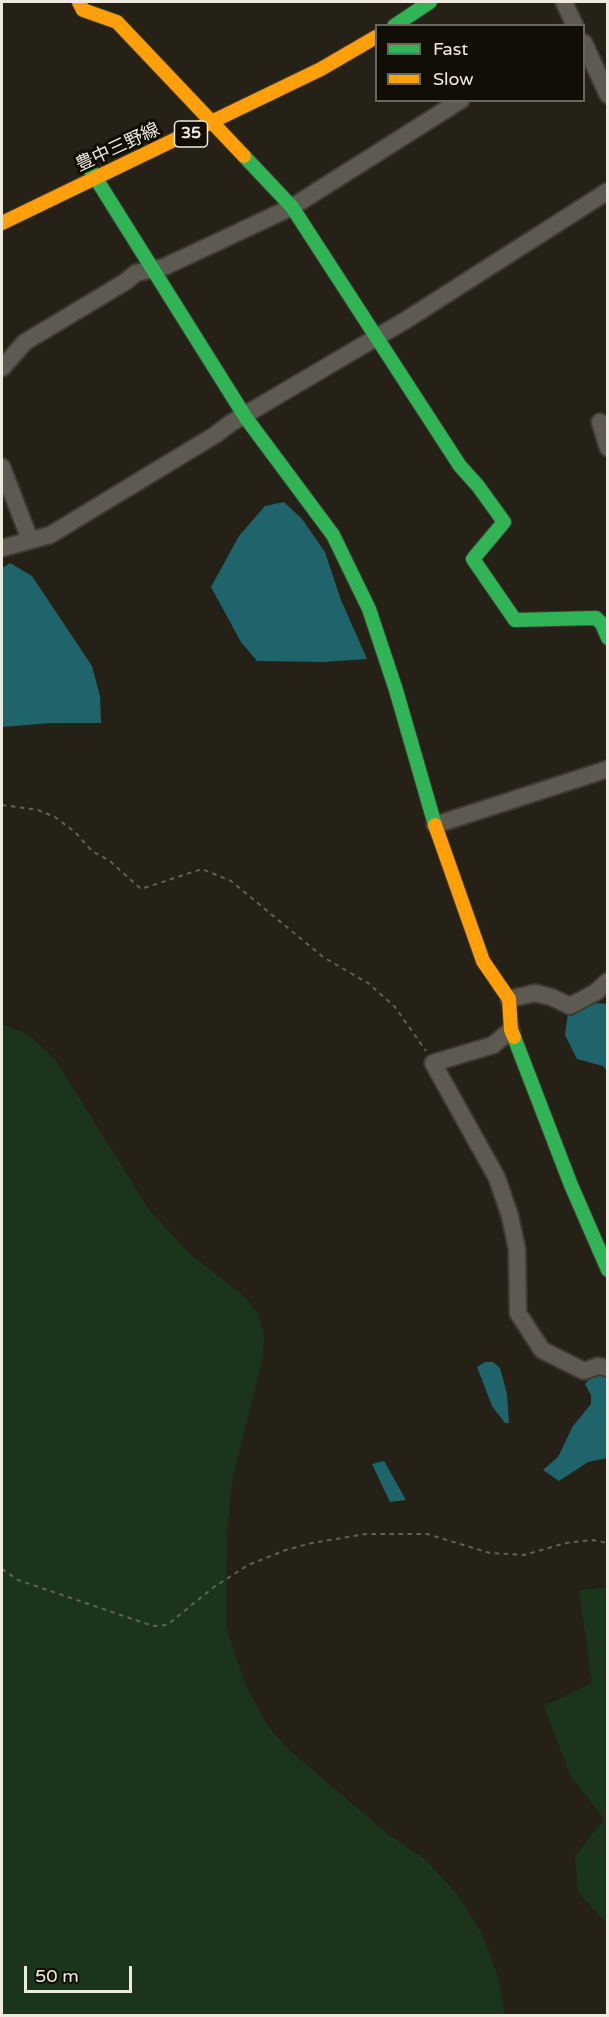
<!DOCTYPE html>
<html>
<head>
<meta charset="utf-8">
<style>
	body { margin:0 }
	#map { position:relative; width:609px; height:2017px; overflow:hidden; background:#252117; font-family:"Varela Round",sans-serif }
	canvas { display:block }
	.frame { position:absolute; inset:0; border:3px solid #eeeade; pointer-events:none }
	.legend { position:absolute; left:375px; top:24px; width:210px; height:78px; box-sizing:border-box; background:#110e06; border:2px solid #69665c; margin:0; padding:8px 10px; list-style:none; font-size:18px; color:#eeeade }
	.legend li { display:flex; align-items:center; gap:12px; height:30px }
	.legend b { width:30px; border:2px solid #69665c }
	.scale { position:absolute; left:24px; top:1966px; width:108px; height:27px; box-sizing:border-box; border:3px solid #eeeade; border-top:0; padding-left:8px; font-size:18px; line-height:21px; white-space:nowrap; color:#eeeade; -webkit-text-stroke:4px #110e06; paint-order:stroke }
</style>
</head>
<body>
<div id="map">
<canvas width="609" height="2017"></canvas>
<div class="frame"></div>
<ul class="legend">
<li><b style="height:8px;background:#30b455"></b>Fast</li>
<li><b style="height:8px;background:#ff9f0a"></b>Slow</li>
</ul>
<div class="scale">50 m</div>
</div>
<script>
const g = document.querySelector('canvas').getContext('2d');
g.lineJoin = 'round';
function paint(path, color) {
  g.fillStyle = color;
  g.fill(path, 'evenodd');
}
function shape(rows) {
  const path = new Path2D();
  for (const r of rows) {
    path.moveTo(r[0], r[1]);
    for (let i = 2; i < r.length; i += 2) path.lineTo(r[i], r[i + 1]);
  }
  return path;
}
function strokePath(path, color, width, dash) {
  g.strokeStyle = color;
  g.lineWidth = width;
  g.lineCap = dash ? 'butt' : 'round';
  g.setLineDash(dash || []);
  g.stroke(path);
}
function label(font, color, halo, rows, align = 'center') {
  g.font = font + ' "Varela Round","Noto Sans JP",sans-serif';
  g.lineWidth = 6;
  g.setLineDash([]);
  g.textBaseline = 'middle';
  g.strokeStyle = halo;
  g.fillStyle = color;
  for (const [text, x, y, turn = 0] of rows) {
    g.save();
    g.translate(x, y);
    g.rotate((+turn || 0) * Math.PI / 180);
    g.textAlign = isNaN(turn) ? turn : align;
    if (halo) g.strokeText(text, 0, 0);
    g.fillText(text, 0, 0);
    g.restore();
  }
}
paint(shape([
	[2,1024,29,1035,56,1061,150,1211,190,1254,245,1297,258,1314,264,1334,263,1358,233,1477,227,1531,226,1627,245,1684,267,1725,289,1750,389,1835,426,1860,458,1895,482,1934,498,1977,505,2015,2,2015],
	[607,1587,608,1587,607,1924,578,1892,575,1856,604,1819,570,1775,544,1706,592,1683,579,1590]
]), '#1b341c');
paint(shape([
	[284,502,302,519,325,552,341,600,367,659,323,662,257,661,241,642,211,587,239,536,265,506],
	[10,563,32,576,92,666,100,696,101,723,51,723,2,727,2,568],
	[594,1003,607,1004,607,1071,603,1066,577,1059,565,1035,568,1013],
	[485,1362,493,1362,500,1368,507,1394,509,1423,505,1423,492,1406,477,1367],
	[607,1372,607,1458,588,1462,559,1481,543,1470,558,1457,573,1426,591,1404,591,1395,585,1384,594,1374],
	[384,1461,406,1500,390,1502,372,1464]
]), '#1f646b');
const street = shape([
	[564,2,575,26],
	[584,43,608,95],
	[2,368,25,342,125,282,136,273,164,267,292,207,461,100],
	[600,422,608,448],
	[2,467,30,540],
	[2,548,50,535,215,435,231,423,406,320,608,191],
	[435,825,608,769],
	[509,999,535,993,551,997,570,1006,596,992,608,981],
	[511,1030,493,1045,433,1063,497,1178,510,1216,517,1249,518,1313,542,1350,584,1371,598,1366,608,1368]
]);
const fast = shape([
	[394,26,430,2],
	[244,156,292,207,460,466,478,486,504,522,473,559,515,620,596,618,602,624,608,638],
	[90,169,246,418,333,535,369,609,396,690,435,825],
	[514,1037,571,1185,608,1270]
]);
const slow = shape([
	[79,2,83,10,117,22,244,156],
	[2,223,321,69,376,37],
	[435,825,483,961,509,999,511,1030,514,1037]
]);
strokePath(street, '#3f3b33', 20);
strokePath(fast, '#3f3b33', 16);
strokePath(slow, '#3f3b33', 16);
strokePath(shape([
	[2,805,38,810,55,817,75,832,92,851,110,861,141,889,202,869,231,881,323,957,368,983,395,1007,426,1051],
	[2,1569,18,1580,153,1626,167,1625,214,1587,248,1565,286,1550,312,1543,366,1534,427,1534,490,1553,524,1555,566,1543,592,1540,608,1543]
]), '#636158', 2, [4.5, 4.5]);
strokePath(street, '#5d5a52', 16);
strokePath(fast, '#30b455', 14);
strokePath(slow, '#ff9f0a', 14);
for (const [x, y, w] of [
	[191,134,33]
]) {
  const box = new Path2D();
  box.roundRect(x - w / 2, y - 13, w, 26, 4.5);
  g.fillStyle = '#110e06';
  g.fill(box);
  strokePath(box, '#eeeade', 1.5);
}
label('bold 16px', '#eeeade', null, [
	["35",191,134]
]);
label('18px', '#eeeade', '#110e06', [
	["豊中三野線",118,148,-25]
]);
</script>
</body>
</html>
